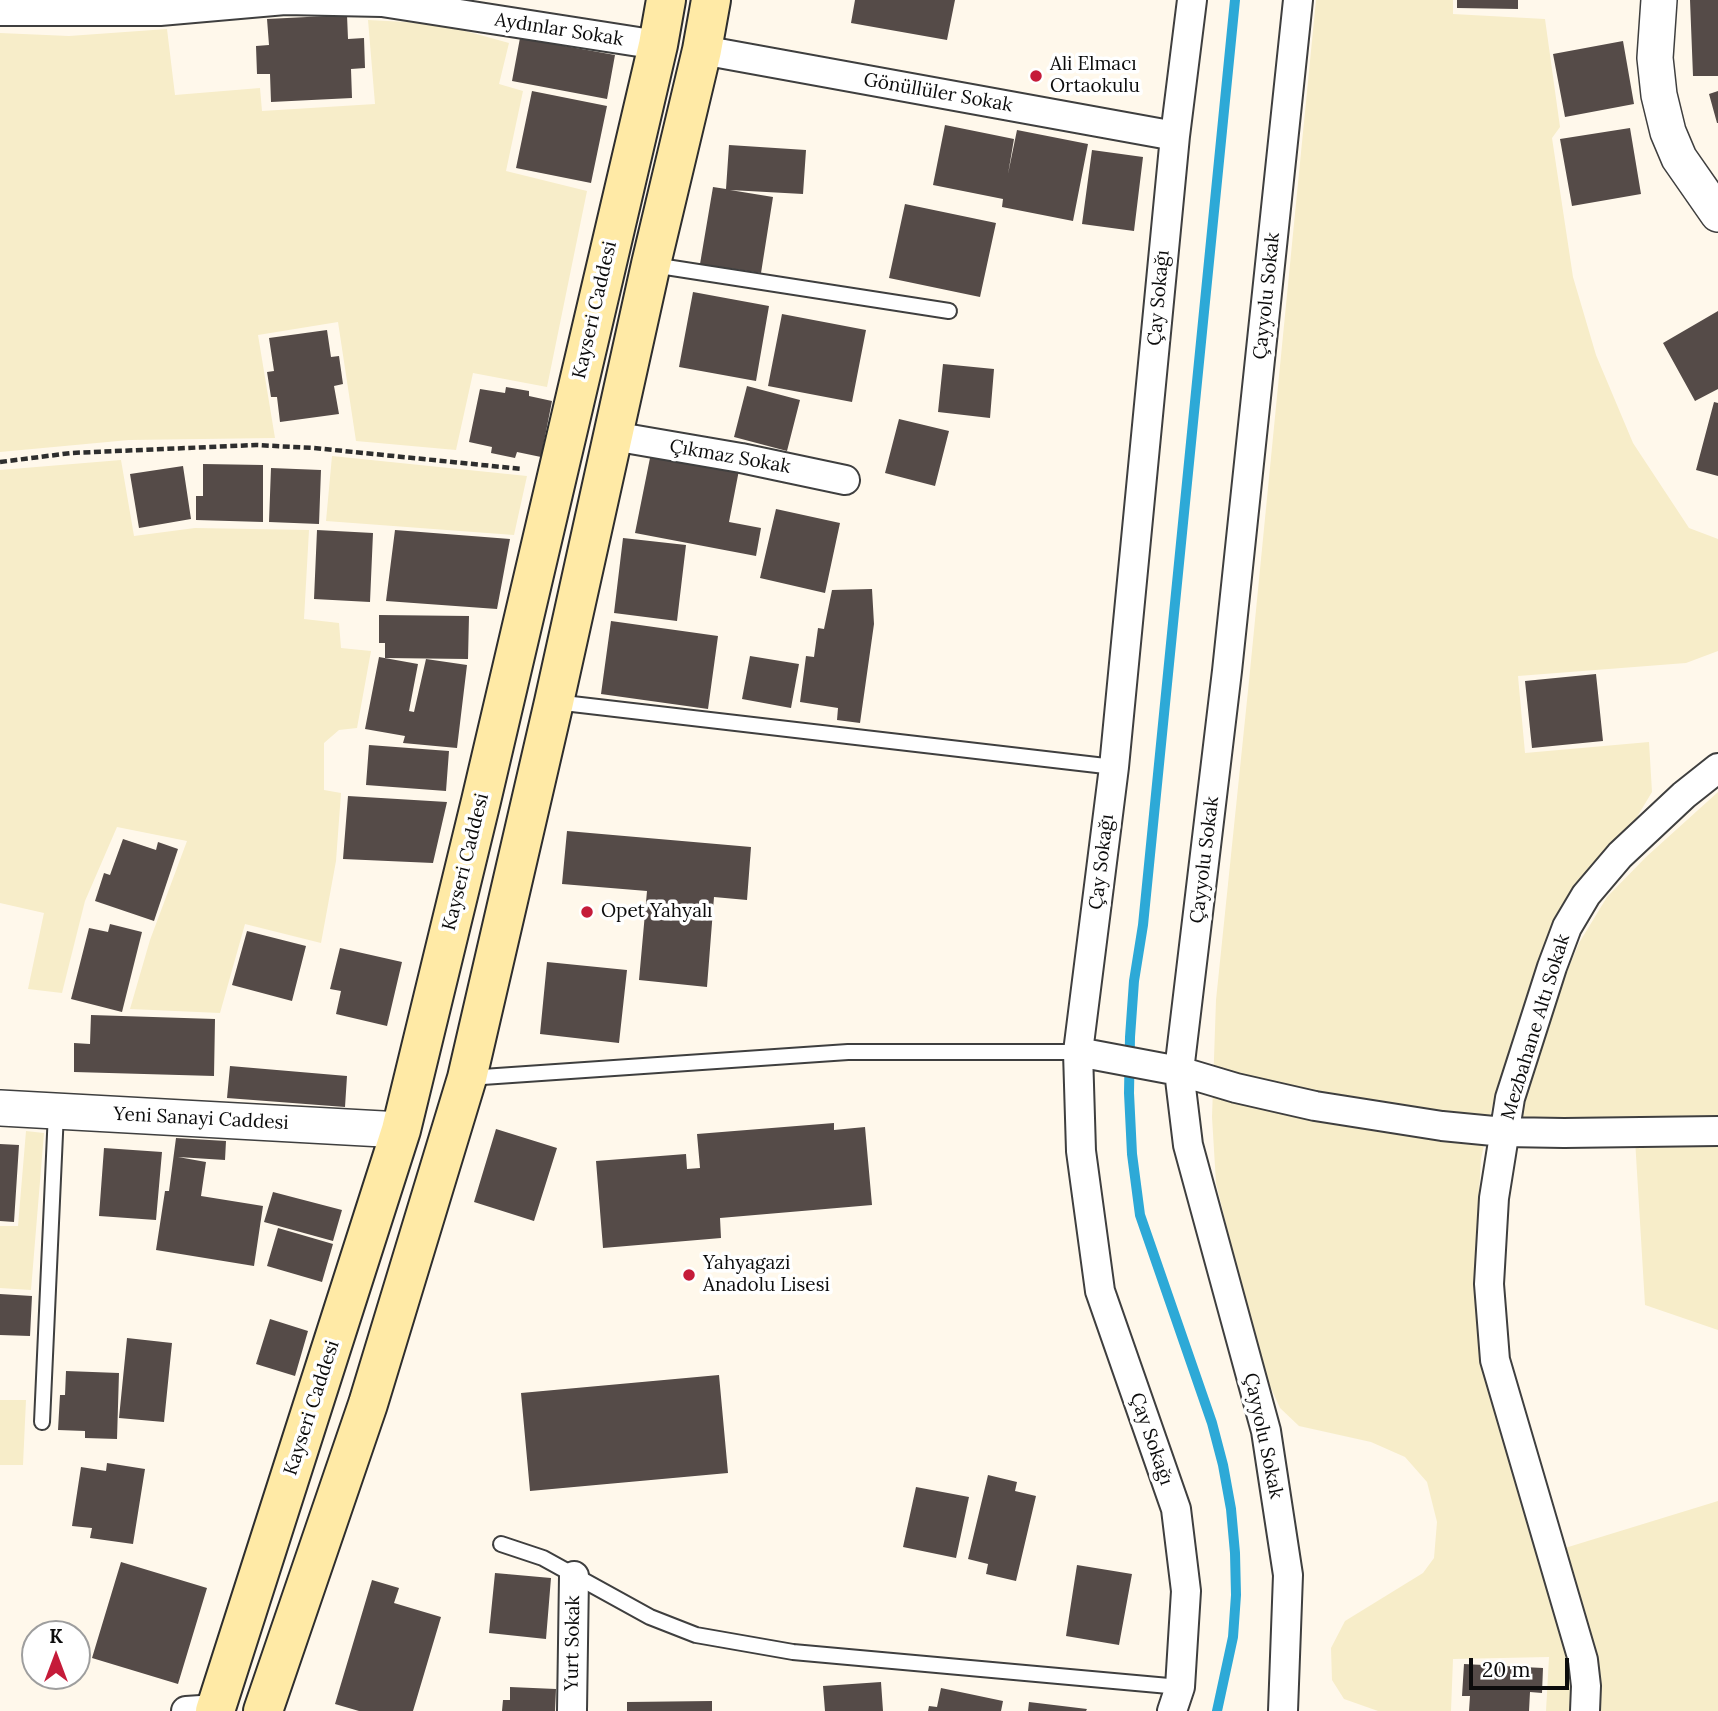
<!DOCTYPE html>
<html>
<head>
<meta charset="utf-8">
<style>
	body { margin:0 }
	#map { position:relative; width:1718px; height:1711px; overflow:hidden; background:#fff8eb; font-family:Lora,serif }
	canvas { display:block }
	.north { position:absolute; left:21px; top:1620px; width:70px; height:70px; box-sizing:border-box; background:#fff; border:2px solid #9e9e9e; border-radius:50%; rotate:0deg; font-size:19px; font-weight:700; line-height:28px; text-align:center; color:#0c0c0c }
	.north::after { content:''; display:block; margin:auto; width:24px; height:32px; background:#c51b39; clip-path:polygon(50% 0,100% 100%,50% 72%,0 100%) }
	.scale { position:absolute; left:1469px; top:1658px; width:100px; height:32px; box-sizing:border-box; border:4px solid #0c0c0c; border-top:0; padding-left:9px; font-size:21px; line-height:24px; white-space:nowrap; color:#0c0c0c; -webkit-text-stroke:5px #fff; paint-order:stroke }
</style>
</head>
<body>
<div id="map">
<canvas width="1718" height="1711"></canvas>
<div class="north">K</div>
<div class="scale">20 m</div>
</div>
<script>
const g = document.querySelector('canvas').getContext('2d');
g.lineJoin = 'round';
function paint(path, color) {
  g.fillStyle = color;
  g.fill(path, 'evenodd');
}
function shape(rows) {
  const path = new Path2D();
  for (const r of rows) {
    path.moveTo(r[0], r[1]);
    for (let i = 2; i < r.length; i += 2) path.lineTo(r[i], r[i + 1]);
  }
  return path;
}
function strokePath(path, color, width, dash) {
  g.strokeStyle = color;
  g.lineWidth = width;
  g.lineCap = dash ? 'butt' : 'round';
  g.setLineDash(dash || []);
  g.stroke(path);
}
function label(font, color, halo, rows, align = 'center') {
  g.font = font + ' Lora,serif';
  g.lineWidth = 7;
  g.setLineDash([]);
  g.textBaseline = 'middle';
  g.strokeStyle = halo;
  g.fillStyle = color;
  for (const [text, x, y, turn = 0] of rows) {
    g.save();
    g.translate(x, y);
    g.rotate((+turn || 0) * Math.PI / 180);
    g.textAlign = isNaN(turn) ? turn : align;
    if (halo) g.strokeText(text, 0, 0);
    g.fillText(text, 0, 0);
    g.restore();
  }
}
paint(shape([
	[1316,0,1453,0,1453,14,1545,19,1560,127,1552,138,1573,277,1596,355,1633,443,1689,528,1718,539,1718,651,1686,663,1518,676,1525,753,1649,742,1652,792,1637,817,1588,869,1561,910,1512,1040,1492,1107,1481,1159,1478,1211,1477,1321,1485,1369,1575,1681,1575,1711,1546,1711,1549,1657,1453,1659,1451,1711,1378,1711,1344,1699,1332,1680,1331,1648,1345,1621,1423,1573,1434,1558,1437,1522,1427,1482,1405,1457,1371,1442,1299,1426,1280,1408,1260,1364,1216,1183,1212,1117,1216,1000,1249,681],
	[368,20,427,23,462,30,509,43,499,84,523,91,506,171,587,191,547,387,473,373,456,450,356,441,338,322,258,335,275,438,129,440,0,452,0,33,69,36,167,29,175,95,260,88,262,111,375,104],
	[332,456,527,476,514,535,326,521],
	[121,460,134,536,195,528,309,530,304,619,339,623,341,648,371,651,357,728,339,730,324,743,324,790,341,793,336,861,321,943,245,924,220,1013,130,1009,150,940,187,841,117,827,85,901,62,993,28,989,44,913,0,903,0,470],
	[1718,792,1718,1330,1645,1305,1635,1139,1511,1145,1534,1064,1557,995,1579,943,1607,897,1646,857],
	[26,1131,44,1133,31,1290,0,1288,0,1226,18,1226],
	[0,1400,26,1400,23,1465,0,1465],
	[1718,1501,1718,1711,1600,1711,1598,1667,1585,1611,1565,1548]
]), '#f7edc9');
strokePath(shape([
	[1217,1711,1233,1637,1236,1595,1235,1553,1231,1509,1223,1465,1212,1423,1140,1215,1132,1154,1129,1093,1130,1037,1134,981,1143,925,1235,0]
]), '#2da9d7', 10);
paint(shape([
	[855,0,955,0,947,40,851,23],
	[1457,0,1518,0,1518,9,1457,8],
	[1690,0,1718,0,1718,76,1693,76],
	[347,15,348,39,364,38,365,68,351,69,352,98,271,102,270,74,257,74,256,46,269,45,267,19],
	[520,38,615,55,607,99,512,81],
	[1623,41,1634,104,1565,117,1553,54],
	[532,91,607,106,591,183,516,168],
	[1718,91,1718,123,1717,123,1709,94],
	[945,125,1014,139,1008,174,1017,130,1088,144,1073,221,1002,207,1003,199,933,185],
	[1630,128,1641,194,1572,206,1560,139],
	[729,145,806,150,803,194,730,190,773,197,761,273,700,264,713,187,726,189],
	[1092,150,1143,157,1134,231,1082,224],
	[905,204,996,223,980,297,889,278],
	[693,292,769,306,756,381,679,367],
	[1718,311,1718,389,1695,401,1663,343],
	[782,314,866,330,852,402,768,386],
	[327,330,331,357,339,356,343,384,334,386,339,414,280,422,277,397,271,397,267,372,274,371,269,338],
	[943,364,994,369,990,418,938,412],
	[747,386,800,400,787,451,734,437],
	[506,387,529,391,529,396,552,401,541,457,517,452,515,458,491,453,492,447,469,442,480,389,505,393],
	[1714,402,1718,403,1718,476,1696,470],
	[899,419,949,431,935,486,885,473],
	[651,453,739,470,729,522,761,528,756,556,635,533],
	[203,464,263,465,263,522,196,520,196,496,203,496],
	[183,466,191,519,139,528,130,474],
	[271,468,321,470,319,524,269,522],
	[776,509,840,523,825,593,760,578],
	[317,530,373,533,370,602,314,599],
	[395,530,510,539,497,609,386,601],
	[623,538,686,545,677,621,614,613],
	[872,589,874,624,860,723,837,720,838,708,800,702,806,656,814,657,818,628,824,629,832,590],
	[379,615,469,616,468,659,385,658,385,643,379,643],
	[611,621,718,636,708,709,601,694],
	[750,656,799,664,791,708,742,699],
	[379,657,418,664,409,711,414,712,426,659,467,665,457,748,403,743,405,736,365,729],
	[1596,674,1603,741,1532,748,1525,681],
	[369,745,449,751,446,791,366,785],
	[348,796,447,802,433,863,343,859],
	[567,831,751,847,747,900,714,897,707,987,639,980,647,891,562,884],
	[123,839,156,850,158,842,178,849,154,921,95,901,104,873,110,875],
	[110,924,142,932,122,1012,71,999,89,928,108,932],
	[247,931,306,946,292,1001,232,985],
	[340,948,402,962,387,1026,336,1014,341,991,330,989],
	[547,962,627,970,619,1043,540,1034],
	[91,1015,215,1019,214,1076,74,1072,74,1043,90,1044],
	[230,1066,347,1076,345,1107,227,1098],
	[834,1123,834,1130,865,1127,872,1205,720,1218,721,1238,603,1248,596,1161,686,1154,687,1169,700,1168,697,1134],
	[496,1129,557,1148,534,1221,474,1202],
	[176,1138,226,1141,225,1160,178,1157,206,1162,201,1196,263,1206,254,1266,156,1250,165,1191,169,1191],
	[0,1144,19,1145,14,1222,0,1221],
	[104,1148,162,1152,156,1220,99,1216],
	[273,1192,342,1210,333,1241,264,1222],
	[278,1228,333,1244,322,1282,267,1266],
	[0,1294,32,1296,30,1336,0,1335],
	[270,1319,308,1331,295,1376,256,1364],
	[127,1338,172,1343,164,1422,119,1418],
	[66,1371,119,1373,117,1439,85,1438,85,1431,58,1430,60,1395,65,1395],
	[719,1375,728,1473,530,1491,521,1393],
	[107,1463,145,1469,133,1544,90,1538,92,1528,72,1526,81,1467,106,1471],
	[988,1475,1017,1482,1015,1491,1036,1496,1016,1581,986,1574,988,1564,968,1559],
	[916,1487,969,1497,956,1558,903,1547],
	[121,1562,207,1588,178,1684,92,1658],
	[1077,1565,1132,1574,1119,1645,1066,1636],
	[495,1573,551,1578,546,1639,489,1633],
	[372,1580,399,1588,394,1603,441,1617,413,1711,359,1711,335,1704],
	[1464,1664,1543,1668,1542,1693,1530,1692,1529,1711,1469,1711,1470,1696,1462,1696],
	[881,1682,883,1711,825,1711,823,1686],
	[510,1687,556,1689,555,1711,502,1711,503,1700,510,1700],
	[941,1688,1003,1701,1001,1711,928,1711,929,1706,937,1707],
	[712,1701,712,1711,627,1711,627,1702],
	[1029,1702,1087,1709,1086,1711,1028,1711]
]), '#554b48');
const service = shape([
	[653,265,949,311],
	[555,702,1114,767],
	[468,1078,848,1052,1078,1052],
	[42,1422,56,1112],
	[501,1544,543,1558,650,1617,696,1635,793,1652,1180,1687]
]);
const minor = shape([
	[0,11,160,11,285,0,382,2,658,45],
	[702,50,1175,136],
	[613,436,741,458,845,480],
	[1078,1052,1179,1071,1236,1088,1315,1106,1442,1126,1504,1132,1564,1133,1718,1131],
	[186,1711,216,1709],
	[572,1711,574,1576],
	[1172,1711,1180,1687,1186,1591,1176,1509,1100,1291,1081,1151,1078,1052,1114,767,1175,136,1192,0],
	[1283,1711,1288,1575,1266,1431,1188,1145,1179,1071,1227,671,1298,0],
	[1585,1711,1586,1686,1583,1660,1495,1360,1489,1284,1494,1198,1510,1098,1552,967,1567,927,1586,895,1620,855,1684,795,1718,768]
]);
const tertiary = shape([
	[1659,0,1655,58,1659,95,1668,132,1679,158,1718,214],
	[0,1108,401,1130]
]);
const secondary = shape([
	[215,1711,401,1130,481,801,658,45,666,0],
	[263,1711,368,1404,467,1078,554,702,651,264,702,50,711,0]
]);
strokePath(service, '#3f3f3f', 18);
strokePath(minor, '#3f3f3f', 32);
strokePath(tertiary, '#3f3f3f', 38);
strokePath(secondary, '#2e2e2e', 42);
strokePath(shape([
	[0,462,71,453,256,445,314,448,522,469]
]), '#2e2e2e', 4.5, [7, 3.5]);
strokePath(service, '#fff', 14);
strokePath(minor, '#fff', 28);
strokePath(tertiary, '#fff', 35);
strokePath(secondary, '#ffeaa6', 38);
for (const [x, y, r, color] of [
	[1036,76,7,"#c51b39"],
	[587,912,7,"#c51b39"],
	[689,1275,7,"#c51b39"]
]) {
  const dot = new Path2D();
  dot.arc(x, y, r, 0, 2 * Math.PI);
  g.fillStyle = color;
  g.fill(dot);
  strokePath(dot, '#fff', 2.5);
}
label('19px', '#0c0c0c', '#fff', [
	["Aydınlar Sokak",559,30,9],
	["Gönüllüler Sokak",938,93,10],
	["Çayyolu Sokak",1267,296,-84],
	["Çay Sokağı",1159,298,-85],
	["Kayseri Caddesi",595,310,-77],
	["Çıkmaz Sokak",730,457,10],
	["Çayyolu Sokak",1205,860,-83],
	["Kayseri Caddesi",466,862,-76],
	["Çay Sokağı",1102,862,-83],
	["Mezbahane Altı Sokak",1536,1027,-73],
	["Yeni Sanayi Caddesi",201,1119,3],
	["Kayseri Caddesi",312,1408,-72],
	["Çayyolu Sokak",1263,1436,78],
	["Çay Sokağı",1151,1439,71],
	["Yurt Sokak",573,1643,-89]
]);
label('19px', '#0c0c0c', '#fff', [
	["Ali Elmacı",1050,65],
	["Ortaokulu",1050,87],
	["Opet Yahyalı",601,912],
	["Yahyagazi",703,1264],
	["Anadolu Lisesi",703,1286]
], 'left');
</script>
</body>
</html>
